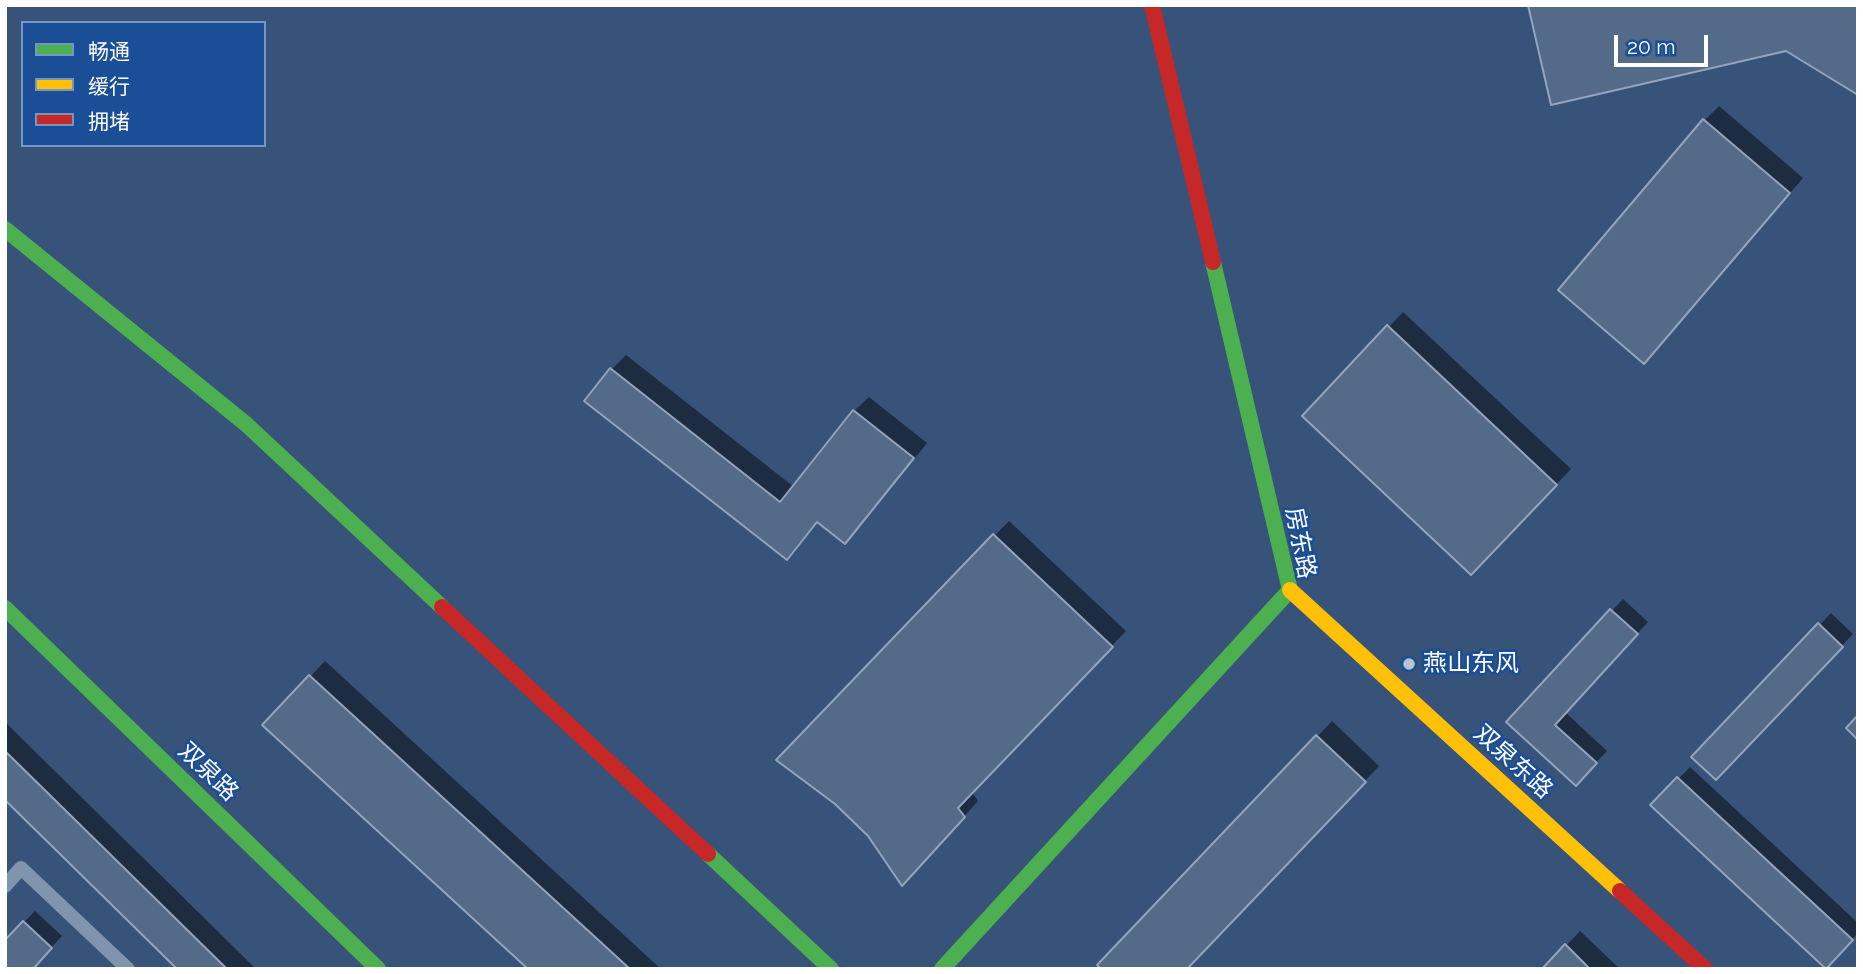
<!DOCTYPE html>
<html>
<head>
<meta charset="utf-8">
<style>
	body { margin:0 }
	#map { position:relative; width:1863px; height:974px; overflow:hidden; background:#37537a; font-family:Raleway,"Noto Sans SC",sans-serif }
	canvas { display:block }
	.frame { position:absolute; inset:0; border:7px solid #fff; pointer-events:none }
	.legend { position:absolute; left:21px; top:21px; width:245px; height:126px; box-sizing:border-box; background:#1a4e97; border:2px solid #7695c1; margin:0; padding:9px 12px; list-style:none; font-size:21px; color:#fff }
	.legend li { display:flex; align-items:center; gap:14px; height:35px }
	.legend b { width:35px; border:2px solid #7695c1 }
	.scale { position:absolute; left:1614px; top:35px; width:94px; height:32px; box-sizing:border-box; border:4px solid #fff; border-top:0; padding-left:9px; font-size:21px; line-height:24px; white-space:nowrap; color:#fff; -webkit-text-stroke:5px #1a4e97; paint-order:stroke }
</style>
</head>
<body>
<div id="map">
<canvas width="1863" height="974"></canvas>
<div class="frame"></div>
<ul class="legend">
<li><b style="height:9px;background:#4caf50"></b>畅通</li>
<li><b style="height:9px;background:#ffc107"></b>缓行</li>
<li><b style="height:9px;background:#c62828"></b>拥堵</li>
</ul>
<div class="scale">20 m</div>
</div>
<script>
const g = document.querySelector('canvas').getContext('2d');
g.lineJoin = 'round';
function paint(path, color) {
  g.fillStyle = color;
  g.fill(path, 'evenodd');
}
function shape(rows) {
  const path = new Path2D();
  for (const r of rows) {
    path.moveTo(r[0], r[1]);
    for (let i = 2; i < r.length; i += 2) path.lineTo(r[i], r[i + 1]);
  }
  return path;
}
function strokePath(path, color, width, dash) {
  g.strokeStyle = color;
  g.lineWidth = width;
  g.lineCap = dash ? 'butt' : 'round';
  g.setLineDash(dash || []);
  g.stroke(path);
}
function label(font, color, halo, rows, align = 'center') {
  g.font = font + ' Raleway,"Noto Sans SC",sans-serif';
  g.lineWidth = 5;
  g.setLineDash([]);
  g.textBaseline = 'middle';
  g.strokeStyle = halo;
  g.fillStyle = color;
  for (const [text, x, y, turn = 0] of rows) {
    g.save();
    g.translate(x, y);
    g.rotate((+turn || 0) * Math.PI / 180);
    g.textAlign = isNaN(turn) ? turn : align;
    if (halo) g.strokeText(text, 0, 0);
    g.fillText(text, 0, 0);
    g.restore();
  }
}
paint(shape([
	[1719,106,1803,178,1659,347,1704,121],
	[1403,312,1571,469,1486,558,1389,327],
	[626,355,794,487,854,411,869,397,927,443,860,527,845,542,819,521,787,558,612,369],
	[1009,521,1126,631,972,792,978,801,917,869,870,835,836,802,778,759],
	[1623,599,1648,622,1565,712,1607,751,1587,772,1508,722],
	[1831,613,1853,634,1727,767,1694,757],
	[325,661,661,969,531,969,265,725],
	[1332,721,1379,766,1186,969,1100,965],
	[5,722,256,969,179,969,5,798],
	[1690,767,1858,923,1858,933,1826,966,1653,805],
	[35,911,62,936,31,969,24,922],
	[1580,931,1620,969,1544,969]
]), '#0007');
const building = shape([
	[1528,5,1858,5,1858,95,1786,51,1551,105,1528,5],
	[1703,119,1790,193,1644,364,1558,290,1703,119],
	[1387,325,1557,485,1471,575,1302,416,1387,325],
	[610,368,780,502,853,410,914,458,845,544,817,522,787,560,584,401,610,368],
	[993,534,1113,647,958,808,965,817,902,886,868,836,835,804,776,760,993,534],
	[1610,609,1638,634,1555,725,1597,763,1576,786,1506,722,1610,609],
	[1818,623,1843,647,1716,780,1691,757,1818,623],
	[309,675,630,969,528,969,262,725,309,675],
	[1858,715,1858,740,1846,728,1858,715],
	[1316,735,1366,782,1187,969,1101,969,1097,965,1316,735],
	[5,751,227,969,177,969,5,800,5,751],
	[1677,777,1853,940,1826,969,1650,805,1677,777],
	[23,921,52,948,33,969,5,969,5,940,23,921],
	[1565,944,1590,969,1542,969,1565,944]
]);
paint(building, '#546a89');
strokePath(building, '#94a4ba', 2);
strokePath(shape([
	[5,886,21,868,128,969]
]), '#8094ad', 14);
strokePath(shape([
	[5,229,246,424,442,607],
	[1213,262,1290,590],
	[5,608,378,969],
	[708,854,831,969],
	[942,969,1290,590]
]), '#4caf50', 16);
strokePath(shape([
	[1290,590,1620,891]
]), '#ffc107', 16);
strokePath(shape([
	[1152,5,1213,262],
	[442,607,708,854],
	[1620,891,1705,969]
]), '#c62828', 16);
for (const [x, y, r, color] of [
	[1409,664,7,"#b9c3d0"]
]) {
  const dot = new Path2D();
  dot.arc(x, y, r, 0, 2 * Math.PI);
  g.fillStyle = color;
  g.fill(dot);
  strokePath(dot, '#1a4e97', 2.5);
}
label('24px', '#fff', '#1a4e97', [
	["房东路",1300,543,79],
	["双泉东路",1513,762,42],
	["双泉路",208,772,44]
]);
label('24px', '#fff', '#1a4e97', [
	["燕山东风",1423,664]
], 'left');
</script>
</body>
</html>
